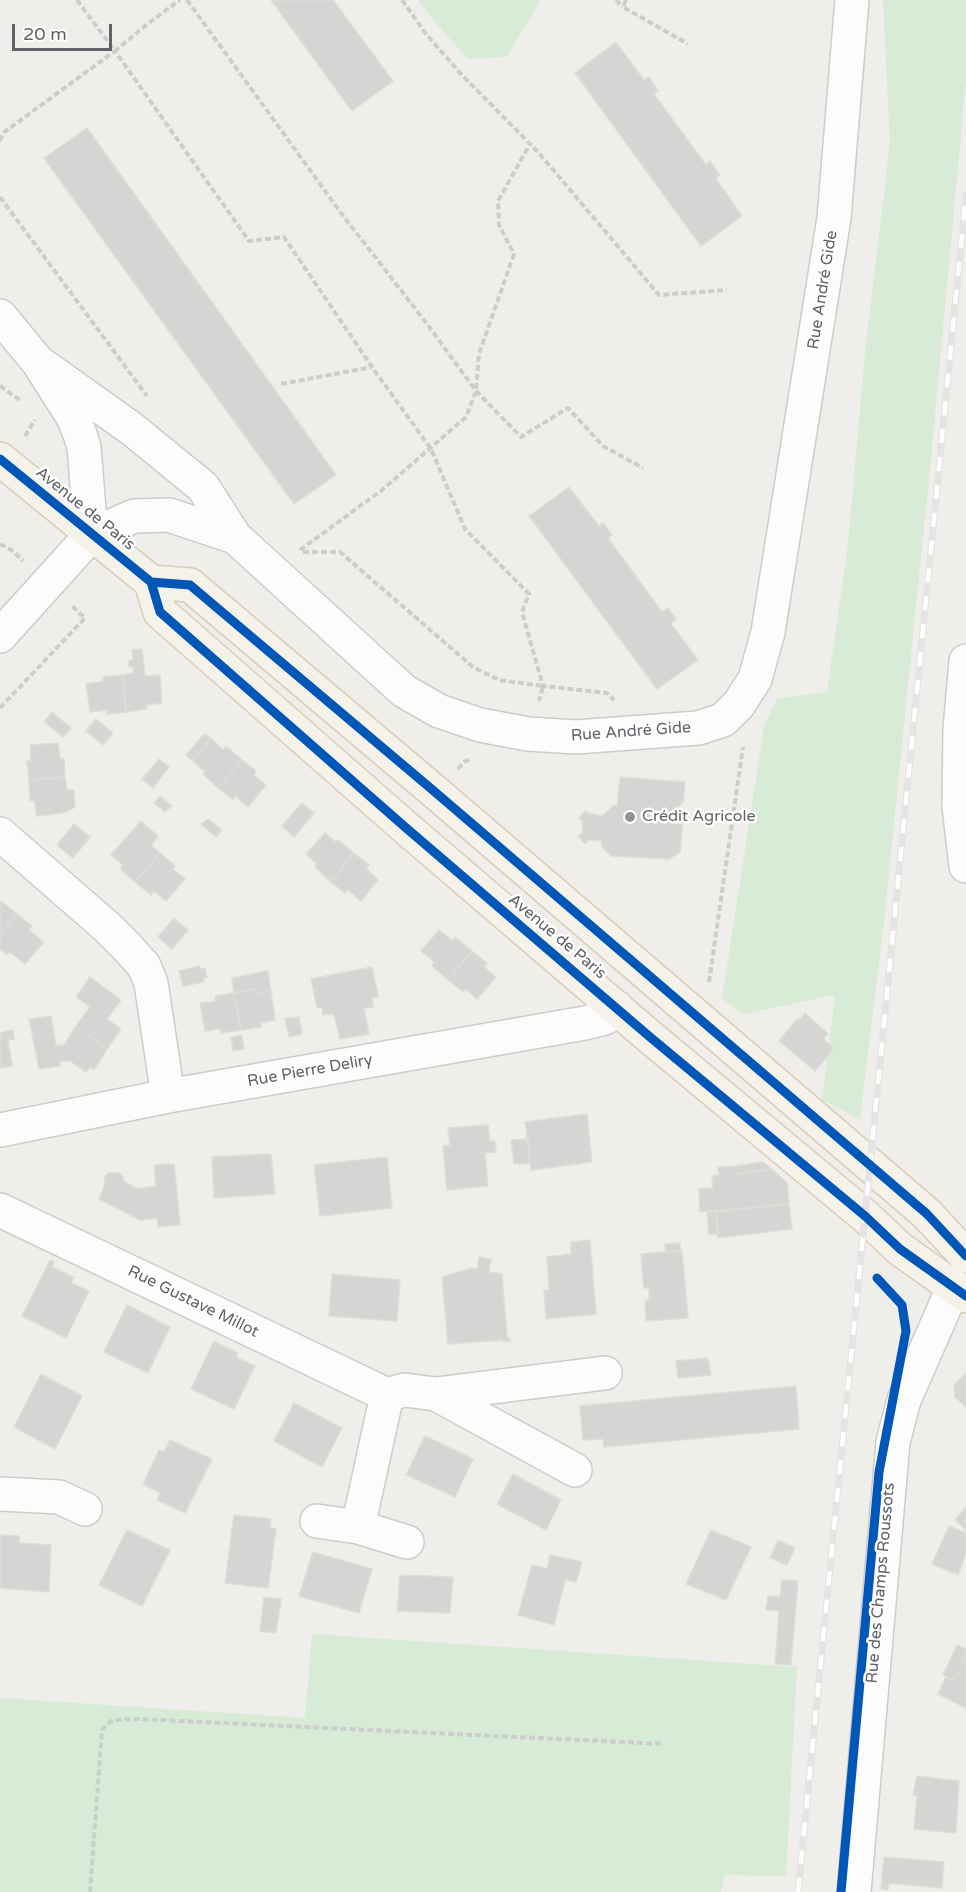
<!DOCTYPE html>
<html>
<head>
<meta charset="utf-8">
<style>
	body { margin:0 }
	#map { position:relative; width:966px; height:1892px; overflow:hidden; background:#efeeea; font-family:"Varela Round",sans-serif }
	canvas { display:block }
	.scale { position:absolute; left:12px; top:24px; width:100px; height:27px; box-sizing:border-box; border:3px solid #5f6368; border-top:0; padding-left:8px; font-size:18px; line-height:21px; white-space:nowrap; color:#5f6368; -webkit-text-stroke:4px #fff; paint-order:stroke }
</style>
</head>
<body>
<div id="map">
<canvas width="966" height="1892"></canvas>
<div class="scale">20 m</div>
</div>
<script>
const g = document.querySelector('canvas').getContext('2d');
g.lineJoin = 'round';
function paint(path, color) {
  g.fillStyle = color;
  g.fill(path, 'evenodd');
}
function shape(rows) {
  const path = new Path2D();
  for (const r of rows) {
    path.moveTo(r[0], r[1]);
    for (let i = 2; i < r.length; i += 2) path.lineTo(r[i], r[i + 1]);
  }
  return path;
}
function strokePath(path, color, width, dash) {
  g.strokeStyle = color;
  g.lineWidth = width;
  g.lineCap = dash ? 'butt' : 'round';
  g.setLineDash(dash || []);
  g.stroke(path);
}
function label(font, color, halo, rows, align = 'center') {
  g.font = font + ' "Varela Round",sans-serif';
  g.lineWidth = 5;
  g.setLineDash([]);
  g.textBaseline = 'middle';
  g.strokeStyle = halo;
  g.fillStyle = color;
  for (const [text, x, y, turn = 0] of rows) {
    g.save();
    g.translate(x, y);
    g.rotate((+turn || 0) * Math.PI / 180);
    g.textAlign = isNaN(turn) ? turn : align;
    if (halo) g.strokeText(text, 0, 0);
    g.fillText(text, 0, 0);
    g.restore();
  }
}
paint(shape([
	[418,0,541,0,507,57,468,59,439,27],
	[883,0,966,0,966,80,930,469,884,921,860,1119,822,1100,835,995,743,1014,722,998,764,726,777,699,827,692,848,545,865,353,890,143],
	[312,1634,797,1667,786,1876,725,1875,721,1892,0,1892,0,1698,305,1718]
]), '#d8ebd6');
const building = shape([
	[271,0,333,0,393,81,352,111,271,0],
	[616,42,644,80,649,77,658,91,654,94,706,165,710,161,720,175,716,179,742,216,701,246,575,73,616,42],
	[87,128,336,475,294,504,44,158,87,128],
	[569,487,599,526,603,523,612,535,608,538,662,612,668,608,676,619,671,624,698,660,657,689,529,516,569,487],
	[142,649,145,676,160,675,162,703,146,705,147,709,126,712,123,675,133,673,133,666,129,667,129,661,133,660,132,650,142,649],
	[123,675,126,712,107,714,107,710,90,712,86,684,103,681,103,677,123,675],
	[52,712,71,728,63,737,44,722,52,712],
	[96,719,113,733,103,745,86,731,96,719],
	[204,734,211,738,193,761,186,755,204,734],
	[211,738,223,750,226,746,242,760,218,788,203,774,205,772,193,761,211,738],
	[58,743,60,759,64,759,65,777,29,780,27,761,31,761,30,745,58,743],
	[159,759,169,767,153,788,142,779,159,759],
	[242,760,256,771,254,775,266,785,248,807,235,796,233,800,218,788,242,760],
	[65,777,67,790,74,790,75,807,63,813,36,816,35,800,30,801,29,780,65,777],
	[620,777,685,782,683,802,674,811,683,821,680,852,669,859,611,856,602,847,601,841,589,840,585,844,578,836,582,833,583,821,579,818,585,811,590,814,602,816,613,806,617,806,620,777],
	[160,796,172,806,165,812,154,803,160,796],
	[302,803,314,813,294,837,282,826,302,803],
	[208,819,222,830,216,837,201,824,208,819],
	[141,821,158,836,151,845,160,853,135,882,120,869,123,865,111,855,141,821],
	[74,824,90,837,73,858,57,845,74,824],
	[325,833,336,842,338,840,354,853,331,882,315,867,317,864,306,854,325,833],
	[160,853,175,866,173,869,185,879,166,901,154,891,151,895,135,882,160,853],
	[354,853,369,865,366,868,378,880,361,901,348,890,345,893,331,882,354,853],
	[1,901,17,914,0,935,0,902,1,901],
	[17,914,32,926,29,930,44,942,25,964,10,952,7,955,0,949,0,935,17,914],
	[174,918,188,930,172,949,158,937,174,918],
	[439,930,452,940,455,937,472,951,448,980,432,966,434,962,421,951,439,930],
	[472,951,487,963,484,967,496,977,477,999,466,989,463,992,448,980,472,951],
	[199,966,200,969,205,968,207,977,203,978,204,982,183,986,179,971,199,966],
	[372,967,378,997,372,998,373,1007,364,1008,369,1034,340,1039,334,1014,323,1015,322,1007,317,1008,311,979,372,967],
	[268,971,271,991,256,994,255,989,234,993,232,978,268,971],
	[90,977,121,1000,107,1019,121,1029,107,1049,76,1026,90,1007,76,997,90,977],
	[255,989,256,994,271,991,275,1020,260,1023,261,1027,241,1030,234,993,255,989],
	[234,993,241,1030,221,1033,220,1029,205,1031,200,1003,216,1001,215,996,234,993],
	[805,1013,828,1034,823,1039,834,1048,815,1071,779,1041,798,1018,800,1020,805,1013],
	[51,1016,56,1046,64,1045,76,1026,107,1049,94,1070,90,1067,86,1072,70,1061,60,1061,60,1066,39,1069,29,1019,51,1016],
	[299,1017,302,1034,289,1037,285,1018,299,1017],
	[13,1030,14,1039,8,1040,12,1066,0,1068,0,1033,13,1030],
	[242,1035,244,1049,233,1051,231,1037,242,1035],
	[587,1114,592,1162,531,1170,525,1122,587,1114],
	[488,1125,490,1141,495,1141,496,1152,485,1153,488,1186,447,1190,443,1146,450,1145,448,1128,488,1125],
	[528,1139,530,1163,514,1164,511,1140,528,1139],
	[271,1154,275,1194,214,1198,212,1157,271,1154],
	[387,1157,392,1208,320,1216,314,1165,387,1157],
	[763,1162,772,1169,737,1174,735,1166,763,1162],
	[174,1164,180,1225,158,1227,157,1218,140,1220,99,1199,104,1187,105,1176,109,1173,120,1173,123,1177,124,1181,137,1189,156,1186,154,1165,174,1164],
	[735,1166,737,1174,772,1169,787,1183,789,1204,700,1212,699,1189,713,1188,712,1176,719,1175,718,1167,735,1166],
	[789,1204,792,1229,718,1238,716,1212,789,1204],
	[707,1212,716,1212,718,1234,709,1235,707,1212],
	[590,1240,596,1314,546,1319,544,1290,549,1290,547,1257,571,1254,571,1242,590,1240],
	[680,1243,680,1251,666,1252,665,1244,680,1243],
	[682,1251,688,1318,646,1321,645,1300,649,1300,649,1288,644,1288,641,1254,682,1251],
	[479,1257,491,1259,489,1272,502,1274,507,1337,509,1337,510,1341,503,1342,503,1340,448,1344,442,1277,472,1268,477,1269,479,1257],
	[50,1260,54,1262,52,1267,74,1277,71,1283,89,1291,66,1338,22,1316,50,1260],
	[332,1274,400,1280,397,1321,329,1316,332,1274],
	[127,1305,170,1327,148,1373,104,1352,127,1305],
	[214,1341,238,1353,236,1357,255,1366,234,1409,191,1389,214,1341],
	[708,1358,711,1375,678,1378,676,1361,708,1358],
	[966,1373,966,1407,955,1397,954,1385,966,1373],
	[41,1374,82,1396,55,1449,14,1427,41,1374],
	[796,1386,799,1429,604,1447,603,1439,583,1440,580,1406,796,1386],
	[294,1403,342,1428,322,1467,274,1441,294,1403],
	[425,1436,473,1459,455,1497,406,1475,425,1436],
	[170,1440,212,1459,185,1513,157,1500,160,1493,143,1484,159,1450,164,1452,170,1440],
	[513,1474,561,1500,546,1530,497,1504,513,1474],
	[966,1507,966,1530,955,1520,966,1507],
	[234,1515,271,1519,270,1528,276,1529,268,1588,225,1583,234,1515],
	[949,1526,966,1533,966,1553,958,1575,932,1564,949,1526],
	[127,1530,170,1550,142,1606,99,1585,127,1530],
	[711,1530,751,1547,726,1600,686,1584,711,1530],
	[0,1535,19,1536,19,1543,51,1545,49,1592,0,1588,0,1535],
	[778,1540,795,1548,787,1565,770,1558,778,1540],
	[313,1552,372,1569,359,1613,299,1596,313,1552],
	[550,1555,582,1562,576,1582,565,1580,554,1625,518,1615,532,1565,547,1569,550,1555],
	[400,1575,453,1577,450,1613,397,1611,400,1575],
	[782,1580,798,1581,791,1665,775,1664,779,1611,766,1610,768,1596,780,1597,782,1580],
	[264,1597,281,1599,276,1633,260,1631,264,1597],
	[957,1645,966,1649,966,1655,955,1681,943,1675,957,1645],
	[966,1655,966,1708,938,1694,946,1677,955,1681,966,1655],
	[917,1776,959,1781,956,1833,914,1829,917,1796,913,1795,917,1776],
	[884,1857,944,1862,942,1888,889,1883,888,1890,881,1889,884,1857]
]);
paint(building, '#d6d5d3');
strokePath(building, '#deddd9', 1.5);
const minor = shape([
	[0,316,38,362,73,417,80,434,84,447,91,535],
	[38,362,132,429,203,487,235,537],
	[0,636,91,535,134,516,169,515,235,537,404,691,439,711,480,725,528,734,576,737,698,728,723,720,739,704,755,679,768,632,834,218,852,0],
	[966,661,960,729,959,806,966,866],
	[0,834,107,927,127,947,144,966,151,983,168,1096],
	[0,1130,168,1096,585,1023,605,1018,616,1007],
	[0,1210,387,1395],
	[436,1394,605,1373],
	[387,1395,404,1390,436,1394,575,1470],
	[0,1494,59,1497,85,1509],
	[317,1521,358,1527,407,1542],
	[358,1527,387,1395],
	[854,1892,893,1442,904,1400,954,1286]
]);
const major = shape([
	[0,459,151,582,190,585,435,792,927,1214,966,1256],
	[151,582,160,612,405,827,650,1037,865,1216,900,1249,966,1296]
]);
strokePath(minor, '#cbcccc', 36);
strokePath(major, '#d7ceb8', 36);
strokePath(shape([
	[77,0,115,51,150,22,180,0],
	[187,0,341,213,427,324,476,391,521,437,568,408,603,446,643,468],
	[402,0,426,34,461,74,538,152,659,295,727,290],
	[616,0,623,7],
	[626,0,623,7,688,44],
	[0,141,3,133,115,51,249,241,284,237,372,367,431,449,465,529,529,594,522,612,543,686,607,693,614,700],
	[0,197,147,396],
	[281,384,372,367],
	[0,386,21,401],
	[25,436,35,420],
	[0,544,13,551,23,561],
	[300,550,382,490,466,417,476,391,479,354,514,254,499,225,498,201,530,144],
	[303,552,340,552,473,667,499,680,543,686,539,701],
	[0,708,85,618,71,605],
	[458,769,464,762,470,759],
	[709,982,743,747],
	[877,1278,902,1305,904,1316],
	[90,1892,102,1730,107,1724,113,1720,138,1719,664,1744]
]), '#cacfcc', 4, [6, 3]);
strokePath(minor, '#fdfcfc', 33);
strokePath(major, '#f4f2e9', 33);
const rail = shape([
	[798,1892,966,195]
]);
strokePath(rail, '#e4e4e4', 7);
strokePath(rail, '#fff', 4.5, [14]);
strokePath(shape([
	[0,459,151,582,190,585,435,792,927,1214,966,1256],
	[151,582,160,612,405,827,650,1037,865,1216,900,1249,966,1296],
	[841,1892,879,1472,906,1331,902,1305,877,1278]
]), '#0057b8', 9);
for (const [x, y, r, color] of [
	[630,817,6,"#919496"]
]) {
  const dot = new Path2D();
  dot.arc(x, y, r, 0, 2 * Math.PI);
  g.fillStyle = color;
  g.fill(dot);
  strokePath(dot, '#fff', 2);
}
label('16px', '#5f6368', '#fff', [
	["Rue André Gide",823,290,-81],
	["Avenue de Paris",85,509,39],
	["Rue André Gide",631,732,-4],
	["Avenue de Paris",557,937,40],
	["Rue Pierre Deliry",310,1071,-10],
	["Rue Gustave Millot",193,1302,26],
	["Rue des Champs Roussots",881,1583,-85]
]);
label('16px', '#5f6368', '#fff', [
	["Crédit Agricole",642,817]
], 'left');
</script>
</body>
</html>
